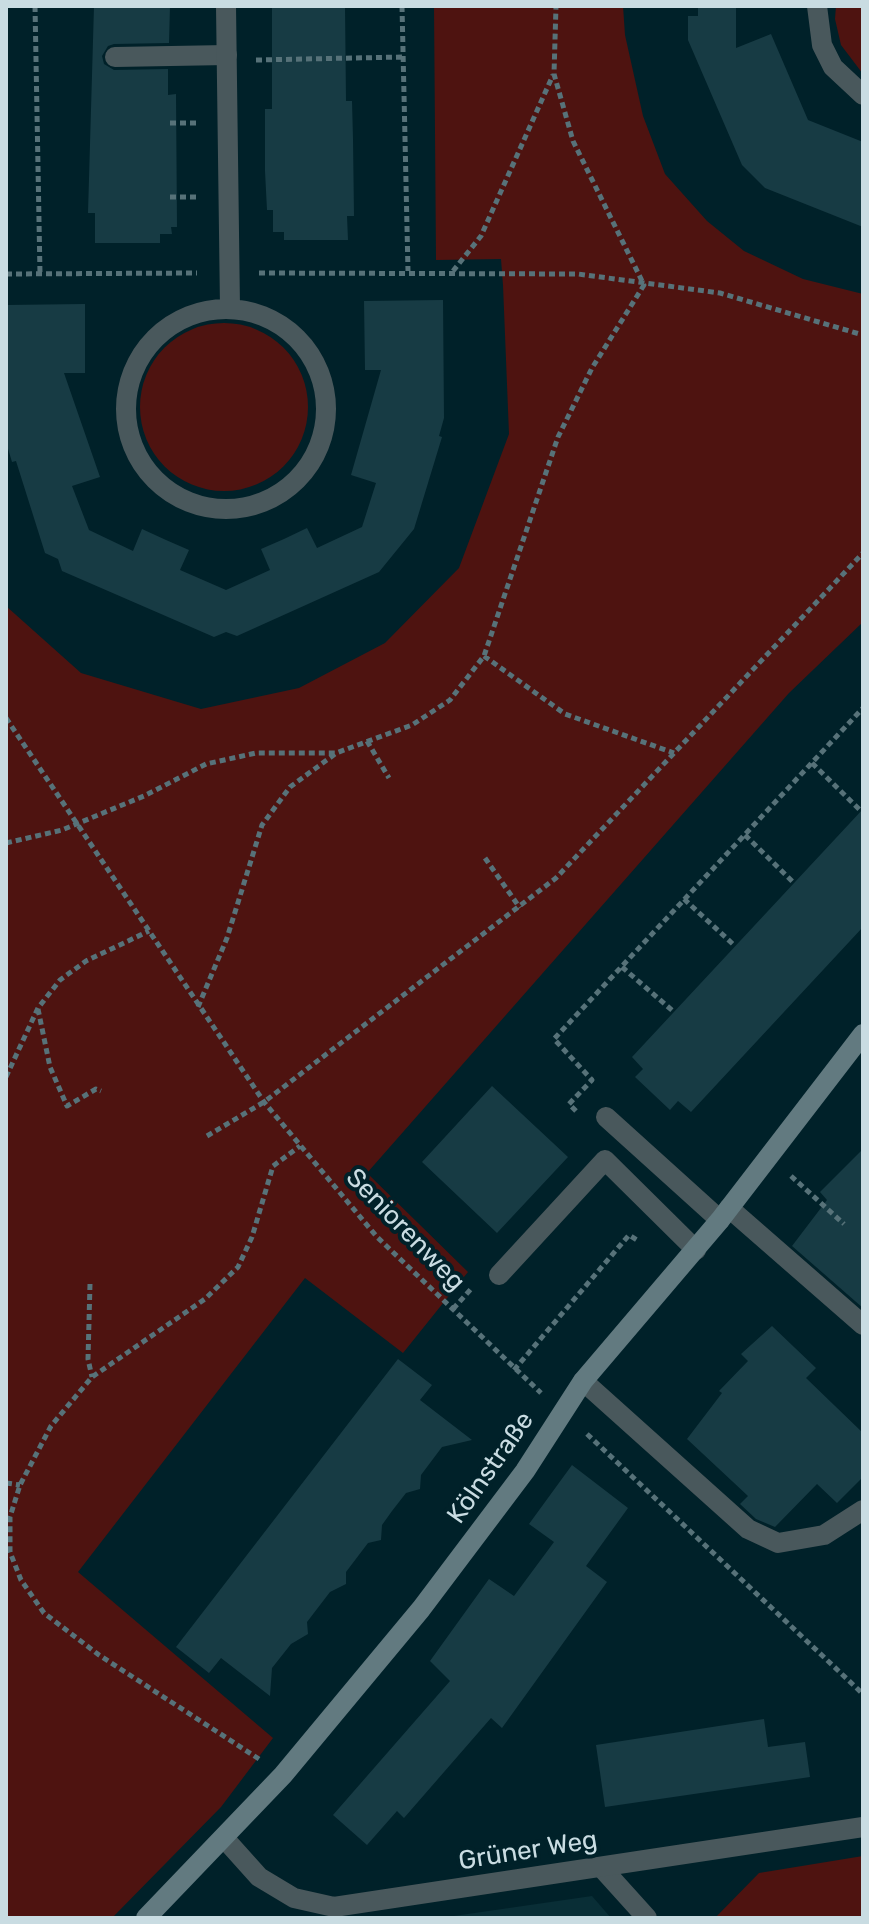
<!DOCTYPE html>
<html>
<head>
<meta charset="utf-8">
<style>
	body { margin:0 }
	#map { position:relative; width:869px; height:1924px; overflow:hidden; background:#002129; font-family:Rubik,sans-serif }
	canvas { display:block }
	.frame { position:absolute; inset:0; border:8px solid #c9dce2; pointer-events:none }
</style>
</head>
<body>
<div id="map">
<canvas width="869" height="1924"></canvas>
<div class="frame"></div>
</div>
<script>
const g = document.querySelector('canvas').getContext('2d');
g.lineJoin = 'round';
function paint(path, color) {
  g.fillStyle = color;
  g.fill(path, 'evenodd');
}
function shape(rows) {
  const path = new Path2D();
  for (const r of rows) {
    if (r.length === 3) {
      path.moveTo(r[0] + r[2], r[1]);
      path.arc(r[0], r[1], r[2], 0, 2 * Math.PI);
      continue;
    }
    path.moveTo(r[0], r[1]);
    for (let i = 2; i < r.length; i += 2) path.lineTo(r[i], r[i + 1]);
  }
  return path;
}
function strokePath(path, color, width, dash) {
  g.strokeStyle = color;
  g.lineWidth = width;
  g.lineCap = dash ? 'butt' : 'round';
  g.setLineDash(dash || []);
  g.stroke(path);
}
function label(font, color, halo, rows, align = 'center') {
  g.font = font + ' Rubik,sans-serif';
  g.lineWidth = 8;
  g.setLineDash([]);
  g.textBaseline = 'middle';
  g.strokeStyle = halo;
  g.fillStyle = color;
  for (const [text, x, y, turn = 0] of rows) {
    g.save();
    g.translate(x, y);
    g.rotate((+turn || 0) * Math.PI / 180);
    g.textAlign = isNaN(turn) ? turn : align;
    if (halo) g.strokeText(text, 0, 0);
    g.fillText(text, 0, 0);
    g.restore();
  }
}
paint(shape([
	[592,1896,611,1918,440,1918]
]), '#092e36');
paint(shape([
	[434,6,623,6,625,35,643,116,665,174,707,221,744,251,803,279,863,294,863,622,789,693,367,1173,468,1272,403,1353,305,1278,78,1572,273,1738,221,1807,112,1918,6,1918,6,606,81,673,201,709,299,688,385,643,459,568,509,434,503,285,501,259,436,260],
	[836,6,863,6,863,74,841,45,835,19],
	[224,407,84],
	[863,1856,863,1918,715,1918,759,1873]
]), '#4e1310');
paint(shape([
	[94,6,170,6,169,43,114,44,108,46,102,56,104,64,114,70,168,69,168,95,176,94,177,227,171,227,172,234,160,234,160,243,95,243,95,213,88,213],
	[272,6,345,6,346,101,352,101,353,139,354,216,347,216,348,240,284,240,284,232,273,232,273,210,267,210,265,171,265,109,272,109],
	[698,6,736,6,736,48,771,34,808,120,863,142,863,227,765,188,742,165,688,40,688,16,698,16],
	[443,300,444,418,439,436,442,437,414,529,379,572,237,636,226,632,214,637,62,571,58,559,45,553,16,461,12,462,6,442,6,305,85,304,85,373,64,373,100,477,72,486,89,530,133,551,142,529,166,540,189,550,180,570,226,590,270,570,261,549,284,539,307,528,317,548,362,527,376,483,351,475,381,370,365,370,364,301],
	[863,809,863,927,691,1112,678,1101,670,1110,635,1077,643,1069,632,1057],
	[492,1086,568,1157,497,1233,422,1162],
	[863,1149,863,1308,792,1246,827,1200,820,1192],
	[772,1326,816,1368,806,1378,863,1433,863,1477,837,1503,817,1484,775,1527,756,1519,740,1504,748,1496,687,1439,722,1393,719,1391,748,1361,741,1354],
	[398,1359,432,1385,420,1400,472,1440,442,1447,421,1475,420,1489,406,1493,392,1511,382,1525,381,1540,368,1543,346,1572,346,1584,330,1592,307,1622,308,1634,291,1644,272,1668,270,1696,221,1658,209,1673,176,1647],
	[572,1465,628,1508,586,1566,607,1582,502,1728,491,1718,404,1818,397,1811,367,1845,333,1815,450,1681,430,1661,489,1579,514,1596,554,1542,529,1524],
	[764,1719,768,1747,805,1742,810,1777,605,1807,596,1745]
]), '#173b44');
strokePath(shape([
	[35,6,40,274],
	[402,6,408,271],
	[256,60,403,57],
	[170,123,197,123],
	[170,197,197,197],
	[453,271,481,236,553,75],
	[259,273,578,274,720,293,863,335],
	[6,274,197,273],
	[484,656,565,714,674,753],
	[6,718,264,1102,377,1237,541,1393],
	[367,741,389,778],
	[812,763,861,811],
	[745,835,794,883],
	[6,843,62,830,144,796,206,764,256,753,336,753,412,725,450,700,484,656,558,437,592,368,644,285,573,141,554,74,556,6],
	[485,858,520,908],
	[684,899,735,946],
	[622,967,674,1012],
	[198,1007,227,938,262,825,290,787,335,754],
	[38,1009,50,1067,67,1106,96,1089,101,1091],
	[6,1077,38,1008,60,980,86,961,149,931],
	[576,1111,569,1104,592,1080,554,1039,863,708],
	[207,1136,264,1102,556,878,863,553],
	[791,1176,844,1224],
	[90,1284,88,1359,92,1377],
	[453,1309,471,1289],
	[514,1370,629,1235,637,1240],
	[587,1434,863,1694],
	[6,1483,20,1485],
	[259,1759,99,1655,44,1613,21,1580,10,1552,10,1517,20,1485,51,1426,92,1377,205,1299,238,1267,252,1237,273,1166,300,1146]
]), '#577279', 5, [6, 4]);
strokePath(shape([
	[115,57,227,55],
	[606,1117,720,1220],
	[729,1208,863,1325],
	[499,1275,605,1160,696,1250],
	[583,1381,748,1529,778,1543,824,1535,863,1510],
	[601,1867,647,1918]
]), '#49585c', 20);
strokePath(shape([
	[226,6,230,308],
	[817,6,822,45,833,67,863,95],
	[226,409,100],
	[224,1838,259,1877,294,1898,334,1907,863,1827]
]), '#49585c', 20);
strokePath(shape([
	[146,1918,283,1775,421,1609,525,1471,583,1381,720,1220,863,1034]
]), '#627a80', 20);
label('26px', '#c9dce2', '#002129', [
	["Seniorenweg",405,1230,46],
	["Kölnstraße",491,1468,-55],
	["Grüner Weg",528,1851,-9]
]);
</script>
</body>
</html>
